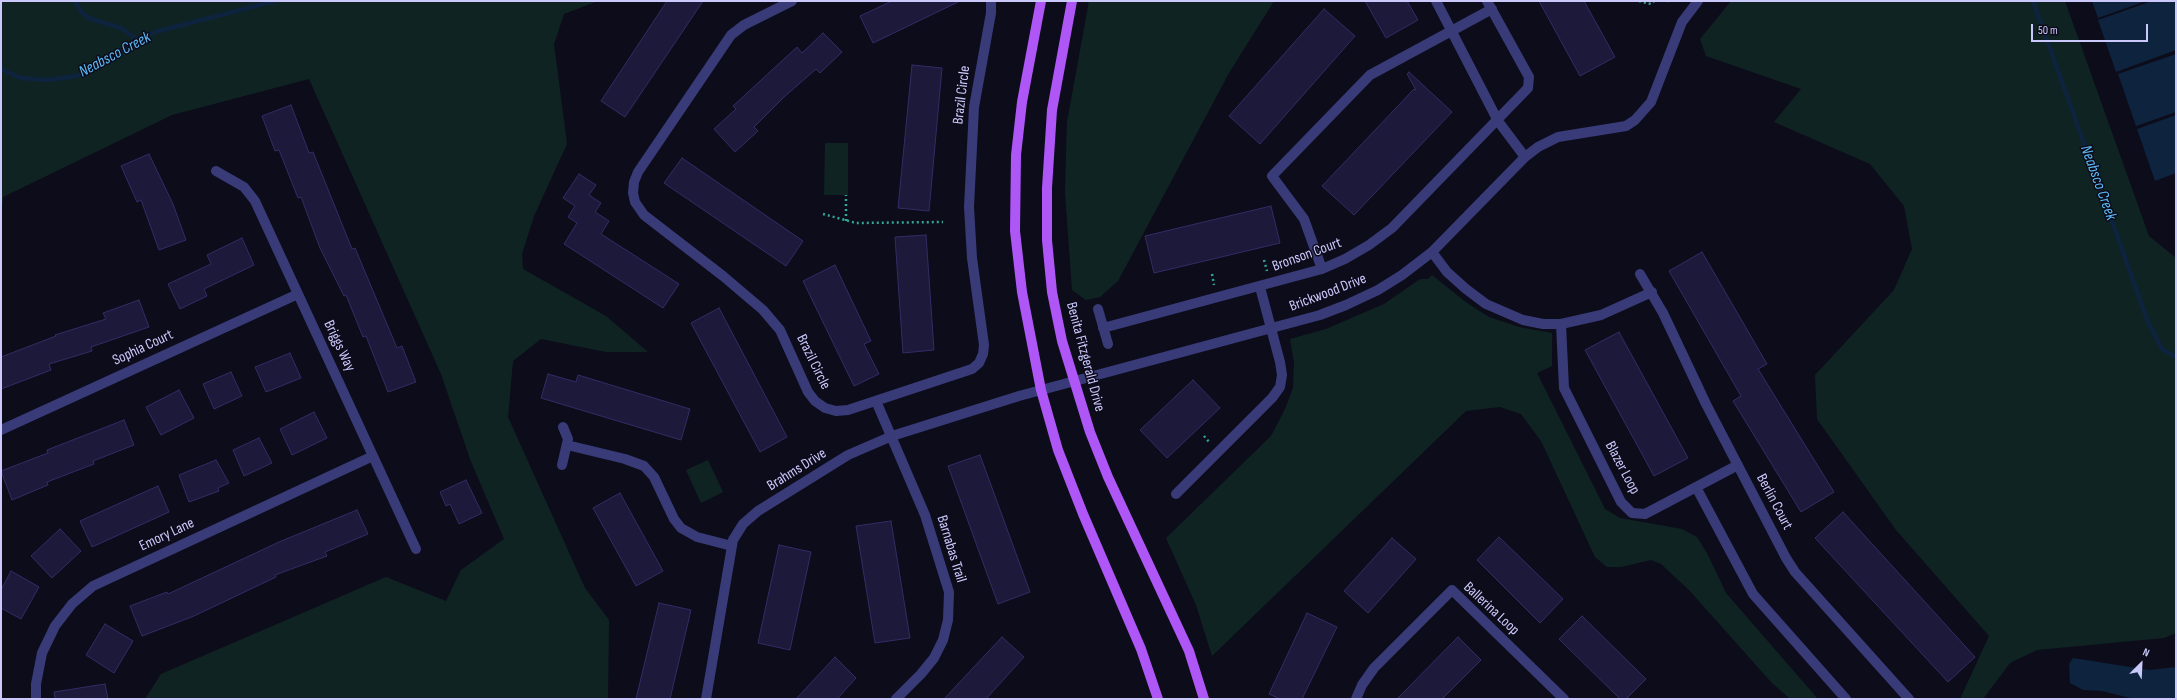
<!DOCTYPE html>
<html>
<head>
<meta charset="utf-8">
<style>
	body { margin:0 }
	#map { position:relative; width:2177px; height:700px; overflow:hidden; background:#0d0c1b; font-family:"Sofia Sans Condensed",sans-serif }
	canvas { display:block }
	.frame { position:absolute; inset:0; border:2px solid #cbc9fc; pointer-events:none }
	.north { position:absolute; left:2121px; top:644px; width:40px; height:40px; -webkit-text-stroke:3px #0d0c1b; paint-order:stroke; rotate:24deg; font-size:11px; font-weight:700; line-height:16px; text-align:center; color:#cbc9fc }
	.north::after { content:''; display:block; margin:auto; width:14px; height:18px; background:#cbc9fc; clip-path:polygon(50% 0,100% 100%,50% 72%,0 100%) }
	.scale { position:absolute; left:2031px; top:24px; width:117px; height:18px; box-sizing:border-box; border:2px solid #cbc9fc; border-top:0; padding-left:5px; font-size:12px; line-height:14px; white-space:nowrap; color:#cbc9fc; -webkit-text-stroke:3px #0d0c1b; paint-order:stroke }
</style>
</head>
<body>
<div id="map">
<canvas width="2177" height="700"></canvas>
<div class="frame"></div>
<div class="north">N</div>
<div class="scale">50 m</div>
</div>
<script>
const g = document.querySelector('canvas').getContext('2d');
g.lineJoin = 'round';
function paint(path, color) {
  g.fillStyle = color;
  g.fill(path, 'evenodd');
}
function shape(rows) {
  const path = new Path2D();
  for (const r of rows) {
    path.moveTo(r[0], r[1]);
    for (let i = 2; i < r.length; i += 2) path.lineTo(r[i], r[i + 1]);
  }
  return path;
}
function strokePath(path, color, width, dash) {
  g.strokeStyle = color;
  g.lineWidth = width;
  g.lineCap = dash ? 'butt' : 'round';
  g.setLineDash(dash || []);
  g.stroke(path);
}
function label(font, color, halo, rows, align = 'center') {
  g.font = font + ' "Sofia Sans Condensed",sans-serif';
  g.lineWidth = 3;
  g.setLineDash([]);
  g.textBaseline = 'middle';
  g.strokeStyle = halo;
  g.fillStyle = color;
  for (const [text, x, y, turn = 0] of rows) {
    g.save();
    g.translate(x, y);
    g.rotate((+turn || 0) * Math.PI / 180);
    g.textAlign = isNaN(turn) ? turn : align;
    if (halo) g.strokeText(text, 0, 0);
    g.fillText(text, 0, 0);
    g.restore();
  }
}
paint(shape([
	[1,1,598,1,564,14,554,44,567,144,534,216,522,254,523,269,606,316,648,352,606,352,541,339,513,361,508,417,585,588,609,620,608,699,145,699,161,674,386,577,446,601,461,570,504,539,470,459,441,374,309,79,172,115,3,197,1,220],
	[1089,1,1274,1,1229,73,1118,281,1100,297,1086,300,1072,290,1065,192,1067,122],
	[1731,1,2065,1,2149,236,2176,258,2176,633,2164,638,2037,650,2010,663,1983,699,1960,699,1989,636,1896,530,1817,419,1815,375,1894,290,1912,249,1904,206,1870,164,1774,122,1801,89,1706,56,1700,39],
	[825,143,848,143,848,195,824,195],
	[1432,275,1467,303,1489,317,1519,327,1552,333,1552,366,1537,373,1605,509,1620,518,1682,529,1697,537,1708,555,1726,593,1818,699,1790,699,1771,682,1689,590,1661,564,1651,560,1621,567,1607,567,1595,557,1541,441,1521,414,1500,407,1466,411,1212,656,1196,605,1166,538,1271,436,1285,409,1293,388,1294,363,1290,339,1326,329,1384,304,1420,279,1428,279],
	[708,460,723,492,701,503,686,470]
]), '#0f2422');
paint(shape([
	[2092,1,2146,1,2098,18],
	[2152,1,2174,1,2176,6,2176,50,2116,72,2098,20],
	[2176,54,2176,112,2136,126,2118,74],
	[2176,115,2176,173,2155,181,2137,129],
	[2073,658,2149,670,2176,667,2176,699,2134,699,2102,691,2083,690,2070,683,2069,664]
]), '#0e233d');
strokePath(shape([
	[75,1,80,10,88,18,121,28,138,40],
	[2033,1,2148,322,2162,349,2176,357],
	[1,69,20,78,48,80,77,76,97,68,138,40,155,32,275,1]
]), '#0e233d', 4.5);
const building = shape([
	[667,1,703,1,625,117,601,101,667,1],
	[892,1,960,1,873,43,860,16,892,1],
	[1365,1,1407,1,1418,20,1386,38,1365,1],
	[1539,1,1584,1,1615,57,1580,76,1539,1],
	[1324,9,1355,36,1260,144,1229,116,1324,9],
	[823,33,842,52,820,73,816,69,784,97,754,127,758,131,735,152,714,129,736,109,733,106,797,47,802,53,823,33],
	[912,65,942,68,929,211,898,208,912,65],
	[1409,72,1452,112,1354,215,1322,186,1414,89,1416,90,1407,74,1409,72],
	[291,105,309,153,313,152,352,249,355,248,397,348,402,346,416,382,388,392,366,336,363,337,346,295,344,296,320,248,301,197,298,198,279,150,275,151,262,116,291,105],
	[149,154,173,204,186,240,159,250,141,200,137,202,121,166,149,154],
	[682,158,803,241,786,266,664,183,682,158],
	[579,174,596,185,589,195,601,203,595,212,609,221,601,234,679,284,663,308,564,244,577,223,568,217,575,206,563,198,579,174],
	[1271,206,1280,243,1154,273,1145,236,1271,206],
	[926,235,934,350,903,353,895,237,926,235],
	[242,238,254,265,204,289,207,296,180,309,168,284,211,264,207,255,242,238],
	[1702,252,1767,364,1758,369,1834,492,1801,512,1733,401,1741,396,1669,271,1702,252],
	[835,265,871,341,864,344,879,374,854,386,803,281,835,265],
	[139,300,149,327,91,347,92,351,49,364,51,370,1,389,1,357,56,336,55,335,106,319,103,313,139,300],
	[719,308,787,437,760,452,691,323,719,308],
	[1619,332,1688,458,1654,476,1585,350,1619,332],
	[290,353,301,378,266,392,255,367,290,353],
	[231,372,242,396,214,409,203,384,231,372],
	[548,374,576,382,578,375,690,409,681,440,541,398,548,374],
	[1193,380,1220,408,1167,458,1140,430,1193,380],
	[179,390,194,418,161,435,146,407,179,390],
	[314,412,327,438,292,455,280,429,314,412],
	[124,420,134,445,93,461,94,464,47,482,48,485,12,500,1,471,48,453,47,450,124,420],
	[259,438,272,463,244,476,233,450,259,438],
	[980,455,1030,592,998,604,948,466,980,455],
	[216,460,229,483,218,488,219,491,189,502,179,475,216,460],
	[466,480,482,513,459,524,450,504,446,506,440,492,466,480],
	[158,486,169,512,92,547,80,521,158,486],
	[620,493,663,571,636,586,593,508,620,493],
	[357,510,368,534,325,552,327,556,275,575,276,577,194,616,142,636,130,606,167,592,168,594,279,542,357,510],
	[1843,512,1975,657,1948,682,1815,538,1843,512],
	[891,521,910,638,875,643,856,526,891,521],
	[60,529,81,551,52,578,31,556,60,529],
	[1499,537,1563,599,1540,623,1477,560,1499,537],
	[1392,538,1416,559,1368,613,1344,591,1392,538],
	[779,545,811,552,790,650,758,643,779,545],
	[11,571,39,587,21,619,1,608,1,590,11,571],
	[659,603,691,610,670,699,636,699,659,603],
	[1307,613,1337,627,1302,699,1280,699,1269,694,1307,613],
	[1582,616,1646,679,1626,699,1620,699,1559,639,1582,616],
	[105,624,133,641,114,673,86,655,105,624],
	[1002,637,1024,657,986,699,944,699,1002,637],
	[1458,637,1481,660,1442,699,1397,699,1458,637],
	[835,657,856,678,837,699,796,699,835,657],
	[105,684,108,699,55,699,54,692,105,684]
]);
paint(building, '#1d193b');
strokePath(building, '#332c66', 1);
strokePath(shape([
	[1639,1,1651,4,1654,1],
	[1667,1,1668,1],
	[823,214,856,223,943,222],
	[846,221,846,195],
	[1264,260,1267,271],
	[1212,274,1214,285],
	[1204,436,1210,443]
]), '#32a697', 2.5, [2, 3]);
strokePath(shape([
	[792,1,744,25,731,35,638,172,634,182,633,193,635,202,644,215,723,276,763,310,780,330,808,392,815,401,825,408,836,411,848,410,972,369,979,363,983,354,984,345,972,258,969,207,974,107,991,13,991,1],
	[1436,1,1498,121,1525,157],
	[216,171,244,187,255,201,416,549],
	[1432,252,1447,272,1466,289,1486,304,1523,320,1543,324,1561,324,1601,315,1652,292],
	[1322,269,1304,219,1272,176,1370,75,1492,9],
	[1640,274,1663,313,1706,404,1786,558,1795,572,1909,699],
	[1098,309,1108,344],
	[1561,324,1564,388,1621,502,1632,513,1645,514,1738,465],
	[1103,328,1322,269,1345,259,1369,245,1392,228,1528,88,1529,77,1487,1],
	[876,401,925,515,949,592,948,620,943,640,934,658,921,674,896,699],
	[1,430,298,294],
	[567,445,625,459,644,466,654,477,674,519,681,528,697,537,732,546],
	[562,465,568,439,563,427],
	[1696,487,1753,594,1846,699],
	[1176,494,1272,398,1280,387,1282,375,1280,362,1260,287],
	[36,699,36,684,42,653,55,626,72,604,93,586,373,456],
	[706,699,733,540,743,524,758,511,848,455,892,436,1019,396,1320,315,1346,305,1378,290,1402,275,1432,252,1525,157,1538,147,1558,137,1626,126,1635,120,1651,102,1682,22,1698,1],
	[1356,699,1362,685,1374,668,1452,590,1564,699]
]), '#393b78', 10);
strokePath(shape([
	[1041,1,1022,102,1016,155,1015,231,1022,292,1041,390,1058,450,1083,514,1141,649,1158,699],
	[1072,1,1052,110,1047,188,1047,240,1052,292,1062,341,1090,432,1108,477,1189,651,1204,699]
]), '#af56f6', 10);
label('15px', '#cbc9fc', '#0d0c1b', [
	["Brazil Circle",962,95,-83],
	["Bronson Court",1307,255,-20],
	["Brickwood Drive",1328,293,-21],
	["Briggs Way",339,346,65],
	["Sophia Court",143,348,-25],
	["Benita Fitzgerald Drive",1085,357,75],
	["Brazil Circle",813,362,64],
	["Blazer Loop",1622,468,62],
	["Brahms Drive",797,470,-32],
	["Berlin Court",1774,502,62],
	["Emory Lane",167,535,-25],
	["Barnabas Trail",951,549,73],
	["Ballerina Loop",1491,609,43]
]);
label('italic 16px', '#5cbaf6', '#0d0c1b', [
	["Neabsco Creek",115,55,-28],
	["Neabsco Creek",2098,183,70]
]);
</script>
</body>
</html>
